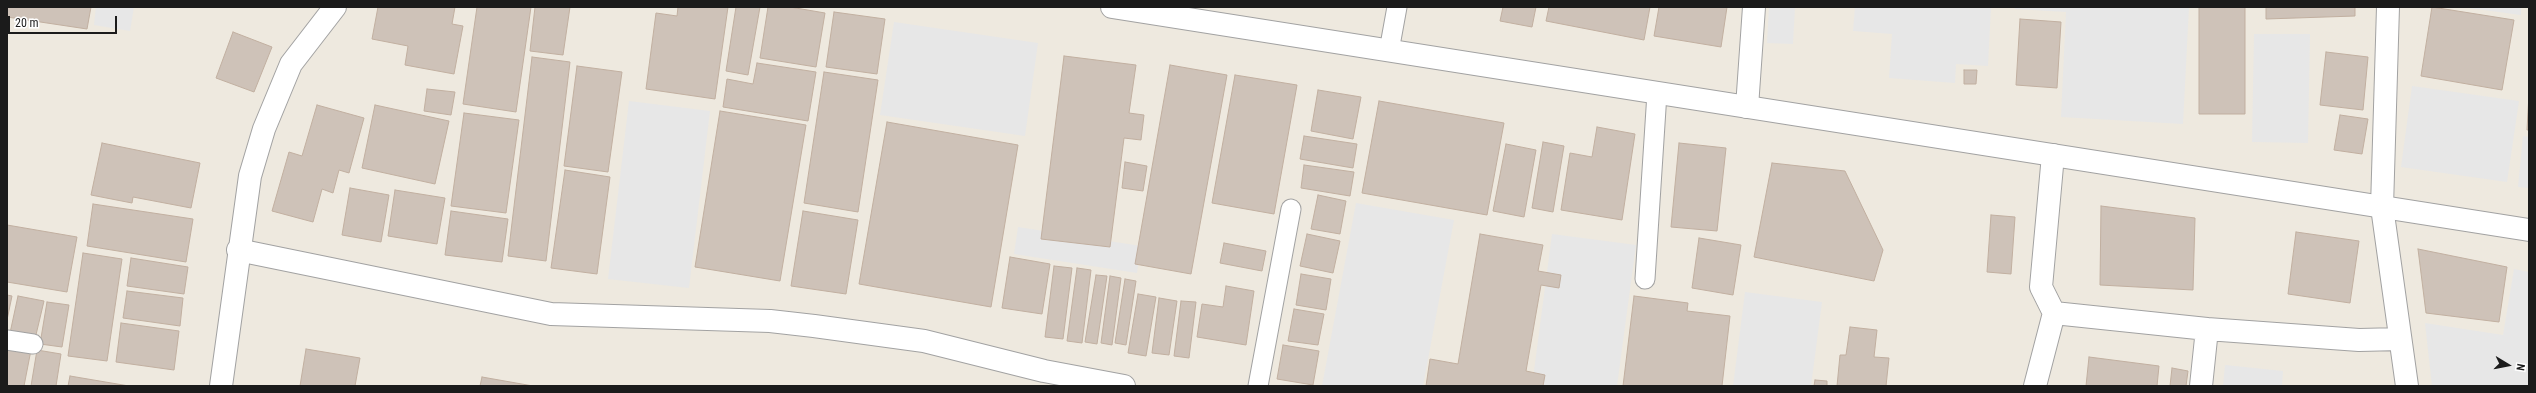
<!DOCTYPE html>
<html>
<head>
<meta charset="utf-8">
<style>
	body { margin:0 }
	#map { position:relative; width:2536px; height:393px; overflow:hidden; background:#eee9df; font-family:"Roboto Condensed",sans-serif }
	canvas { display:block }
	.frame { position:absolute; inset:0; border:8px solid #1b1b1b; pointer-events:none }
	.north { position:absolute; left:2488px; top:345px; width:40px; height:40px; -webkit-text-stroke:3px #fff; paint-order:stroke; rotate:100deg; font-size:11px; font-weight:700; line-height:16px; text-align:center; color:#1b1b1b }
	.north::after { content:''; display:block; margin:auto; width:14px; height:18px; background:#1b1b1b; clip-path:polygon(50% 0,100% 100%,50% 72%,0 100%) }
	.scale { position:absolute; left:8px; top:16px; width:109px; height:18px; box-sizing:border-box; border:2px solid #1b1b1b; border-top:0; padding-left:5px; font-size:12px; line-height:14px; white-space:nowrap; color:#1b1b1b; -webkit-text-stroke:3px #fff; paint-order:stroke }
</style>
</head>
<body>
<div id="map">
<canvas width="2536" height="393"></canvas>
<div class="frame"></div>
<div class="north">N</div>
<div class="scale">20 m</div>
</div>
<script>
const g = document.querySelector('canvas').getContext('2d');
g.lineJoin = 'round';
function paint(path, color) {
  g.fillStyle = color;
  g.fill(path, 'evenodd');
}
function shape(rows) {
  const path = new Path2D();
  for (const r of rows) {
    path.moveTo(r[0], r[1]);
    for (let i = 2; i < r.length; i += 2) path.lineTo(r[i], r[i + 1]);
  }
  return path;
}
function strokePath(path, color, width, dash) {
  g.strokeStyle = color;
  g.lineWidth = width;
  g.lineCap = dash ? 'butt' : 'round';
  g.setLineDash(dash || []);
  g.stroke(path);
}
paint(shape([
	[96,7,134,7,130,31,94,25],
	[1769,7,1795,7,1793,44,1767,43],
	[1855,7,1991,7,1988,66,1956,64,1955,83,1889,78,1892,34,1853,31],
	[2015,7,2189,7,2183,124,2061,117,2066,12,2015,9],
	[2461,7,2521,7,2521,15],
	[894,22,1038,43,1025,136,880,115],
	[2254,34,2310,34,2308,143,2252,142],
	[2412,86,2519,101,2507,182,2401,167],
	[629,101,710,111,689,288,608,279],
	[2523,136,2529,137,2529,188,2518,187],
	[1356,203,1454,220,1423,386,1322,386],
	[1018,227,1141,246,1137,273,1014,254],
	[1552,234,1636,245,1617,386,1532,386],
	[2514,269,2529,272,2529,386,2432,386,2425,323,2503,335],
	[1745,292,1822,302,1811,386,1733,386],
	[2225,365,2283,371,2282,386,2223,386]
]), '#e7e7e7');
const building = shape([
	[7,7,91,7,87,29,7,17,7,7],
	[378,7,455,7,452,24,463,26,454,74,405,65,408,46,372,39,378,7],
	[477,7,531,7,516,112,463,104,477,7],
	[535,7,570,7,563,55,530,51,535,7],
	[678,7,728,7,715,99,646,89,656,13,677,16,678,7],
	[736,7,760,7,748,75,726,71,736,7],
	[768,7,790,7,825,13,816,67,760,58,768,7],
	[1503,7,1536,7,1532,27,1500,21,1503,7],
	[1549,7,1650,7,1644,40,1546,21,1549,7],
	[1659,7,1727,7,1721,47,1654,36,1659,7],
	[2199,7,2245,7,2245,114,2199,114,2199,7],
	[2266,7,2355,7,2355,16,2266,19,2266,7],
	[2432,7,2514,20,2502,90,2421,76,2432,7],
	[834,12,885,19,877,74,826,67,834,12],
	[2020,19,2061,22,2057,88,2016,85,2020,19],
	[233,32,272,47,254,92,216,78,233,32],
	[2326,52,2368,57,2363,110,2320,105,2326,52],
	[1064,56,1136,65,1129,113,1144,115,1141,140,1124,138,1110,247,1041,239,1064,56],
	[532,57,570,62,546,261,508,256,532,57],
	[757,63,816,72,808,121,723,107,727,79,753,84,757,63],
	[1170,65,1227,75,1191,274,1135,264,1170,65],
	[577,66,622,72,608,172,564,166,577,66],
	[1964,70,1977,70,1976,84,1964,84,1964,70],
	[824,72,878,80,858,212,804,203,824,72],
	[1235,75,1297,85,1274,214,1212,203,1235,75],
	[427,89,455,92,451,115,424,111,427,89],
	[1318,90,1361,97,1353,139,1311,131,1318,90],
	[2529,94,2529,130,2527,130,2529,94],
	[1379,101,1504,123,1487,215,1362,193,1379,101],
	[317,105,364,118,349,173,339,170,333,193,322,189,313,222,272,211,289,152,302,156,317,105],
	[375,105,449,121,435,184,362,168,375,105],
	[720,111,806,125,780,281,695,267,720,111],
	[464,113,519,120,506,213,451,206,464,113],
	[2340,115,2368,119,2362,154,2334,150,2340,115],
	[887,122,1018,145,991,307,859,284,887,122],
	[1597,127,1635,134,1622,220,1561,210,1570,153,1592,157,1597,127],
	[1304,136,1357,144,1353,168,1300,159,1304,136],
	[1543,142,1564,146,1553,212,1532,208,1543,142],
	[102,143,200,163,191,208,133,197,132,203,91,195,102,143],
	[1679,143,1726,148,1717,231,1671,227,1679,143],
	[1506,144,1536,150,1524,217,1493,211,1506,144],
	[1125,162,1147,166,1143,191,1122,188,1125,162],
	[1772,163,1845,171,1883,250,1874,281,1754,257,1772,163],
	[1304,165,1354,172,1350,196,1301,188,1304,165],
	[565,170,610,177,597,274,551,268,565,170],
	[350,188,389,195,381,242,342,235,350,188],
	[395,190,445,198,437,244,388,236,395,190],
	[1318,195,1346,201,1340,234,1311,229,1318,195],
	[93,204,193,219,186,262,87,246,93,204],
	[2101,206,2195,218,2193,290,2100,285,2101,206],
	[451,211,508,219,502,262,445,255,451,211],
	[803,211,858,220,846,294,791,286,803,211],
	[1991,215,2015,217,2011,274,1987,272,1991,215],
	[7,225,77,237,67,292,7,282,7,225],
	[2296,232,2359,241,2350,303,2288,294,2296,232],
	[1307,234,1340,241,1333,273,1300,266,1307,234],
	[1480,234,1543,245,1538,271,1561,275,1559,288,1541,285,1526,371,1545,375,1543,386,1426,386,1430,359,1458,364,1480,234],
	[1699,238,1741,245,1733,295,1692,288,1699,238],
	[1224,243,1266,251,1262,271,1220,263,1224,243],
	[2418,249,2507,267,2499,322,2426,313,2418,249],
	[83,253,122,259,107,361,68,356,83,253],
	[1010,257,1050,264,1042,314,1002,308,1010,257],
	[131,258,188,267,184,294,127,286,131,258],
	[1054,266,1072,268,1063,339,1045,337,1054,266],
	[1077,268,1091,270,1082,343,1067,341,1077,268],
	[1301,274,1331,279,1326,310,1296,305,1301,274],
	[1096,275,1107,276,1097,344,1085,342,1096,275],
	[1110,276,1121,278,1112,345,1101,343,1110,276],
	[1125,279,1136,281,1126,345,1115,343,1125,279],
	[1226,286,1254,291,1246,345,1197,337,1202,304,1223,307,1226,286],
	[127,291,183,298,180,326,123,318,127,291],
	[1138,294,1156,297,1146,356,1128,353,1138,294],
	[7,295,12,296,7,320,7,295],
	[18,296,44,301,35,339,10,333,18,296],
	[1634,296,1688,303,1687,311,1730,316,1722,386,1623,386,1634,296],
	[1159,298,1177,301,1169,355,1152,353,1159,298],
	[1181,301,1196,302,1189,358,1174,356,1181,301],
	[47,302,69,305,62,347,40,344,47,302],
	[1294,309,1324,314,1318,345,1288,341,1294,309],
	[121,323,179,331,174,370,116,362,121,323],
	[1850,327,1877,330,1874,357,1889,358,1886,386,1837,386,1840,355,1846,355,1850,327],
	[7,345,31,350,24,386,7,386,7,345],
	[1283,345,1319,351,1313,385,1277,379,1283,345],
	[306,349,360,358,355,386,300,386,306,349],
	[37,350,61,354,56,386,31,386,37,350],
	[2089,357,2159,366,2157,386,2086,386,2089,357],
	[2172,368,2188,371,2186,386,2170,386,2172,368],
	[70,376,129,386,68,386,70,376],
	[482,377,533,386,480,386,482,377],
	[1815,380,1827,381,1827,386,1814,386,1815,380]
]);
paint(building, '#cec2b8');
strokePath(building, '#c1afa0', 1);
const service = shape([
	[1389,51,1397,7],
	[1645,279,1657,93],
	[7,340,33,344],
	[1258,386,1291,209]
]);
const minor = shape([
	[2388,7,2382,207,2407,386],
	[1747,107,1754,7],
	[238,250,551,314,770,321,814,326,924,341,1044,371,1124,386],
	[2054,313,2207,329,2359,340,2400,339],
	[2035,386,2054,313,2041,287,2053,155],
	[2201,386,2207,329]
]);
const tertiary = shape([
	[1112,7,2529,230],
	[221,386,250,176,264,129,291,64,335,7]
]);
strokePath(service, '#a2a2a2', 21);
strokePath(minor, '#a2a2a2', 24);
strokePath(tertiary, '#a2a2a2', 24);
strokePath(service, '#fff', 19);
strokePath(minor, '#fff', 22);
strokePath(tertiary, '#fff', 22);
</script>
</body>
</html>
